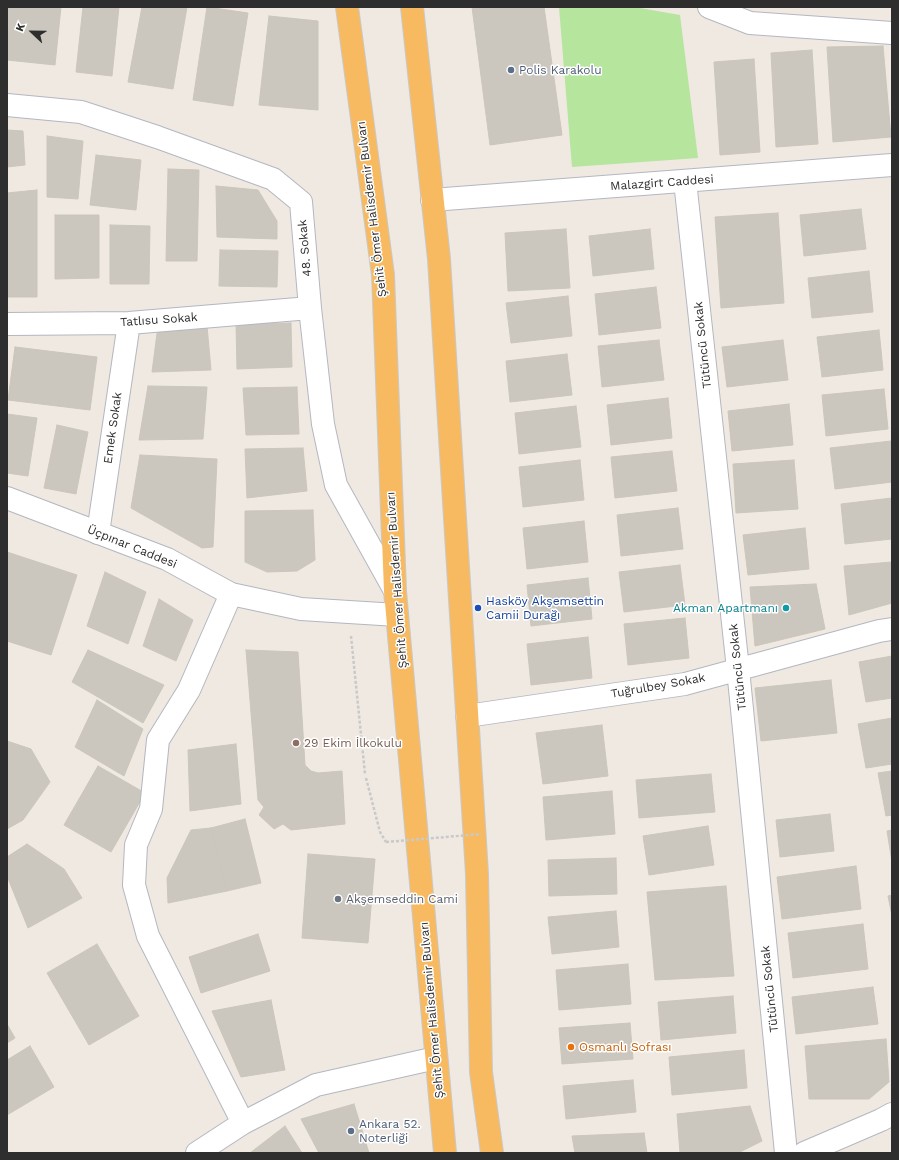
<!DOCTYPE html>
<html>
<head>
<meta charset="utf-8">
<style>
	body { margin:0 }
	#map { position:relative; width:899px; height:1160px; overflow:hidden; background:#efe9e1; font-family:"Work Sans",sans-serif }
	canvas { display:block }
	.frame { position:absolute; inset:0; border:8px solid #2e2e2e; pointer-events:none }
	.north { position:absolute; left:12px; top:12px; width:40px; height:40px; -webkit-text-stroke:3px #fff; paint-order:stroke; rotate:292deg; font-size:11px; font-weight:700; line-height:16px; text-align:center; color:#2e2e2e }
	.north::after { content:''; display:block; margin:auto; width:14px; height:18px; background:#2e2e2e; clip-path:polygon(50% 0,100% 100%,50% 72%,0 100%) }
</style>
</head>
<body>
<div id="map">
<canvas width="899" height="1160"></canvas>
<div class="frame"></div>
<div class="north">K</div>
</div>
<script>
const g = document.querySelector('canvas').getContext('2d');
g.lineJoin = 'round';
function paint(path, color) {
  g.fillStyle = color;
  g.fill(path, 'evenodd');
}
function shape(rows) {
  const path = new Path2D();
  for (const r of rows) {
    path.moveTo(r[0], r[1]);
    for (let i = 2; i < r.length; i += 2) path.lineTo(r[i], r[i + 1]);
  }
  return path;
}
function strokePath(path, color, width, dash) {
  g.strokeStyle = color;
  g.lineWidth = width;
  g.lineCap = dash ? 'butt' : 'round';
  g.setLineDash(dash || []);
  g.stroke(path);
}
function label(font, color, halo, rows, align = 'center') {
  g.font = font + ' "Work Sans",sans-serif';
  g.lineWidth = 3;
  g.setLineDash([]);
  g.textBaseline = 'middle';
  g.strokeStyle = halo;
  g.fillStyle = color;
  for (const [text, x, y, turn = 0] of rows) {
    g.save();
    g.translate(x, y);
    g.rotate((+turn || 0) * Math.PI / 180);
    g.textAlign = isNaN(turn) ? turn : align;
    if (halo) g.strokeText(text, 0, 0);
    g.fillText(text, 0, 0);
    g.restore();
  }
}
paint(shape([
	[559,7,634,7,680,15,698,158,572,167]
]), '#b6e59e');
const building = shape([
	[7,7,61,7,55,65,7,60,7,7],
	[83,7,119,7,112,76,76,72,83,7],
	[142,7,187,7,173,89,128,82,142,7],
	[207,7,248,13,233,106,193,100,207,7],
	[472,7,544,7,562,135,490,145,472,7],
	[269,16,318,21,318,110,259,105,269,16],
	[883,46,891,137,833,142,827,47,883,46],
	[812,50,818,144,776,147,771,53,812,50],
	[754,59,760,152,720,155,714,62,754,59],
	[7,130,23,131,25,165,7,167,7,130],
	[47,136,83,141,78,199,47,197,47,136],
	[96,155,141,160,136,210,90,205,96,155],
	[168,169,199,170,197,261,166,261,168,169],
	[216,186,258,190,277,221,277,239,217,237,216,186],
	[37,190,37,297,7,297,7,193,37,190],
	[861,209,866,249,804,256,800,215,861,209],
	[778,213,784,303,721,308,715,217,778,213],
	[55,215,99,215,99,278,55,279,55,215],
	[110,225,150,226,149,284,110,284,110,225],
	[566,229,570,288,508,291,505,233,566,229],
	[650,229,654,269,593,276,589,236,650,229],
	[220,250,278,251,277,287,219,286,220,250],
	[869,271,873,312,812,318,808,278,869,271],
	[656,287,661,328,599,335,595,294,656,287],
	[568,296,572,336,511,343,506,303,568,296],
	[291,323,292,367,237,369,236,324,291,323],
	[158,326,207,326,211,370,152,372,158,326],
	[879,330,883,370,822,377,817,337,879,330],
	[659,340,664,380,602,387,598,346,659,340],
	[783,340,788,380,727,387,722,347,783,340],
	[15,347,97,357,90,410,8,400,15,347],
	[567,354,572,395,510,402,506,361,567,354],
	[148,386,207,387,203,439,139,440,148,386],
	[297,387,299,434,246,435,243,388,297,387],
	[884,389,888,429,826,436,822,395,884,389],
	[668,398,672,438,611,445,607,405,668,398],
	[789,404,793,445,732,451,728,411,789,404],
	[576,406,581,447,519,454,515,413,576,406],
	[7,414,37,418,28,476,7,473,7,414],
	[57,425,88,432,76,494,44,488,57,425],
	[891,441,892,482,835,489,830,448,891,441],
	[303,448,307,491,247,498,245,449,303,448],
	[672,451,677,491,615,498,611,457,672,451],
	[140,455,217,459,213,547,202,548,131,508,140,455],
	[580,460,584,500,523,507,519,467,580,460],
	[794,460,798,509,736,513,733,464,794,460],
	[892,498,892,539,845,544,841,504,892,498],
	[678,508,683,549,621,556,617,515,678,508],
	[313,510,315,560,297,571,267,572,245,562,245,511,313,510],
	[584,521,588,562,527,569,523,528,584,521],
	[805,528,809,569,748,575,743,535,805,528],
	[7,552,77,575,51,655,7,641,7,552],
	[892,562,892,603,849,615,844,566,892,562],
	[680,565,685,605,624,612,619,572,680,565],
	[105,572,146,592,128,644,87,626,105,572],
	[588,578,592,619,531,626,527,585,588,578],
	[816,584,825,629,755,646,750,587,816,584],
	[159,599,193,620,176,661,143,646,159,599],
	[685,618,689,658,628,665,624,624,685,618],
	[588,637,592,678,531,685,527,644,588,637],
	[88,650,164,685,143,723,72,682,88,650],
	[246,650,298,652,305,765,311,771,318,773,342,771,345,824,291,830,283,824,274,829,259,815,264,807,258,800,246,650],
	[892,656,892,698,866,702,859,662,892,656],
	[831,680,837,733,761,741,755,688,831,680],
	[97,700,143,729,124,776,75,747,97,700],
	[892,718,892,764,866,768,858,724,892,718],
	[602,725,608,776,543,784,536,733,602,725],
	[7,741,31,749,50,782,23,820,7,829,7,741],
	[236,744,241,804,190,811,188,750,236,744],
	[98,766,145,793,111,852,64,825,98,766],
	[892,771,892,815,886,816,878,773,892,771],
	[711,774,715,812,639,818,636,780,711,774],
	[612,791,615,834,546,840,543,797,612,791],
	[830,814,834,851,780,857,776,820,830,814],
	[245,819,261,883,227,891,211,828,245,819],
	[708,826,714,865,649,875,643,836,708,826],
	[211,828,227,891,168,903,167,878,191,830,211,828],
	[892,830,892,862,887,831,892,830],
	[27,844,64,869,82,898,28,928,7,876,7,857,27,844],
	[308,854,375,859,368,943,302,938,308,854],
	[616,858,617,894,549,896,548,860,616,858],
	[856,866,861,909,782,919,777,877,856,866],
	[726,886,734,976,655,980,647,892,726,886],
	[892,895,892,916,888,896,892,895],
	[616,911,619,947,552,954,548,917,616,911],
	[863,924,868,969,793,978,788,933,863,924],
	[258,934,270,971,201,993,189,957,258,934],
	[97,944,139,1016,89,1045,47,973,97,944],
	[628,964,631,1004,559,1010,556,970,628,964],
	[873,987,878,1024,796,1034,792,997,873,987],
	[733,996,736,1033,661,1040,658,1002,733,996],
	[271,1000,285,1070,241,1077,212,1011,271,1000],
	[630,1023,633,1059,562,1064,559,1028,630,1023],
	[7,1024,15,1038,7,1043,7,1024],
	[886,1039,889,1082,869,1099,809,1099,805,1046,886,1039],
	[30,1046,54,1087,7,1115,7,1060,30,1046],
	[744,1050,747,1088,672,1095,669,1057,744,1050],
	[633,1080,636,1112,566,1119,563,1086,633,1080],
	[354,1104,369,1153,319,1153,301,1119,354,1104],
	[750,1106,762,1141,738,1153,680,1153,677,1114,750,1106],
	[285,1126,302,1153,250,1153,285,1126],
	[644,1133,647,1153,575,1153,572,1136,644,1133]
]);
paint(building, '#cbc7bf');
strokePath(building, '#cbc5ba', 1);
const minor = shape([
	[709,7,750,23,892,33],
	[7,105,81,112,157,137,273,179,301,202,310,308,323,424,336,485,395,591],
	[685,181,738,669,786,1153],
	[7,324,129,323,310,308],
	[98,533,129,323],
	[231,594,189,690,158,740,151,809,136,845,134,885,148,936,243,1123],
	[467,716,685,684,879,631,892,629],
	[197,1153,243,1123,316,1085,436,1058]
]);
const tertiary = shape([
	[432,200,892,165],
	[7,498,167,559,231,594,301,609,397,615],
	[804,1153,881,1120,892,1114]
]);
const trunk = shape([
	[347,7,383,275,395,591,445,1153],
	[412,7,439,259,477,874,481,1072,492,1153]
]);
strokePath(minor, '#b4b7c1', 24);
strokePath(tertiary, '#b4b7c1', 24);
strokePath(trunk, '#c9c9c9', 24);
strokePath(shape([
	[351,636,365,774],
	[366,778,380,832,386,842]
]), '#c9c9c9', 2.5, [3, 2]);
strokePath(minor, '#fff', 22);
strokePath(tertiary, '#fff', 22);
strokePath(trunk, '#f8ba60', 22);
strokePath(shape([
	[386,842,481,834]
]), '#c9c9c9', 2.5, [3, 2]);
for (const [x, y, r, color] of [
	[511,70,4,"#5c6f8a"],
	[478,608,4,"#1a4fb4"],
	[786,608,4,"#0f9aa8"],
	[296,743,4,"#8d6e63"],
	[338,899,4,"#6b7280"],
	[571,1047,4,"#e8710a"],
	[351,1131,4,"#5c6f8a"]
]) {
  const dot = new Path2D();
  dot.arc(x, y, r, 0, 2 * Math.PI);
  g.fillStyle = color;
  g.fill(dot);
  strokePath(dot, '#fff', 1.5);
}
label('12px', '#4e5e75', '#fff', [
	["Polis Karakolu",519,70],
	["Ankara 52.",359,1124],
	["Noterliği",359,1138]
], 'left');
label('12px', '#2e2e2e', '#fff', [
	["Malazgirt Caddesi",662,183,-4],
	["Şehit Ömer Halisdemir Bulvarı",372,209,-97],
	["48. Sokak",305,248,-95],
	["Tatlısu Sokak",159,320,-4],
	["Tütüncü Sokak",703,345,-96],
	["Emek Sokak",113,428,-82],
	["Üçpınar Caddesi",132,547,22],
	["Şehit Ömer Halisdemir Bulvarı",397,580,-94],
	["Tütüncü Sokak",738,667,-96],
	["Tuğrulbey Sokak",658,686,-10],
	["Tütüncü Sokak",770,989,-96],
	["Şehit Ömer Halisdemir Bulvarı",432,1010,-95]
]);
label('12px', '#164399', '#fff', [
	["Hasköy Akşemsettin",486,601],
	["Camii Durağı",486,615]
], 'left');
label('12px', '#0d838f', '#fff', [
	["Akman Apartmanı",778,608]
], 'right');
label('12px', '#785e54', '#fff', [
	["29 Ekim İlkokulu",304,743]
], 'left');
label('12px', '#5b616d', '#fff', [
	["Akşemseddin Cami",346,899]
], 'left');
label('12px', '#c56008', '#fff', [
	["Osmanlı Sofrası",579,1047]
], 'left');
</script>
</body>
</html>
